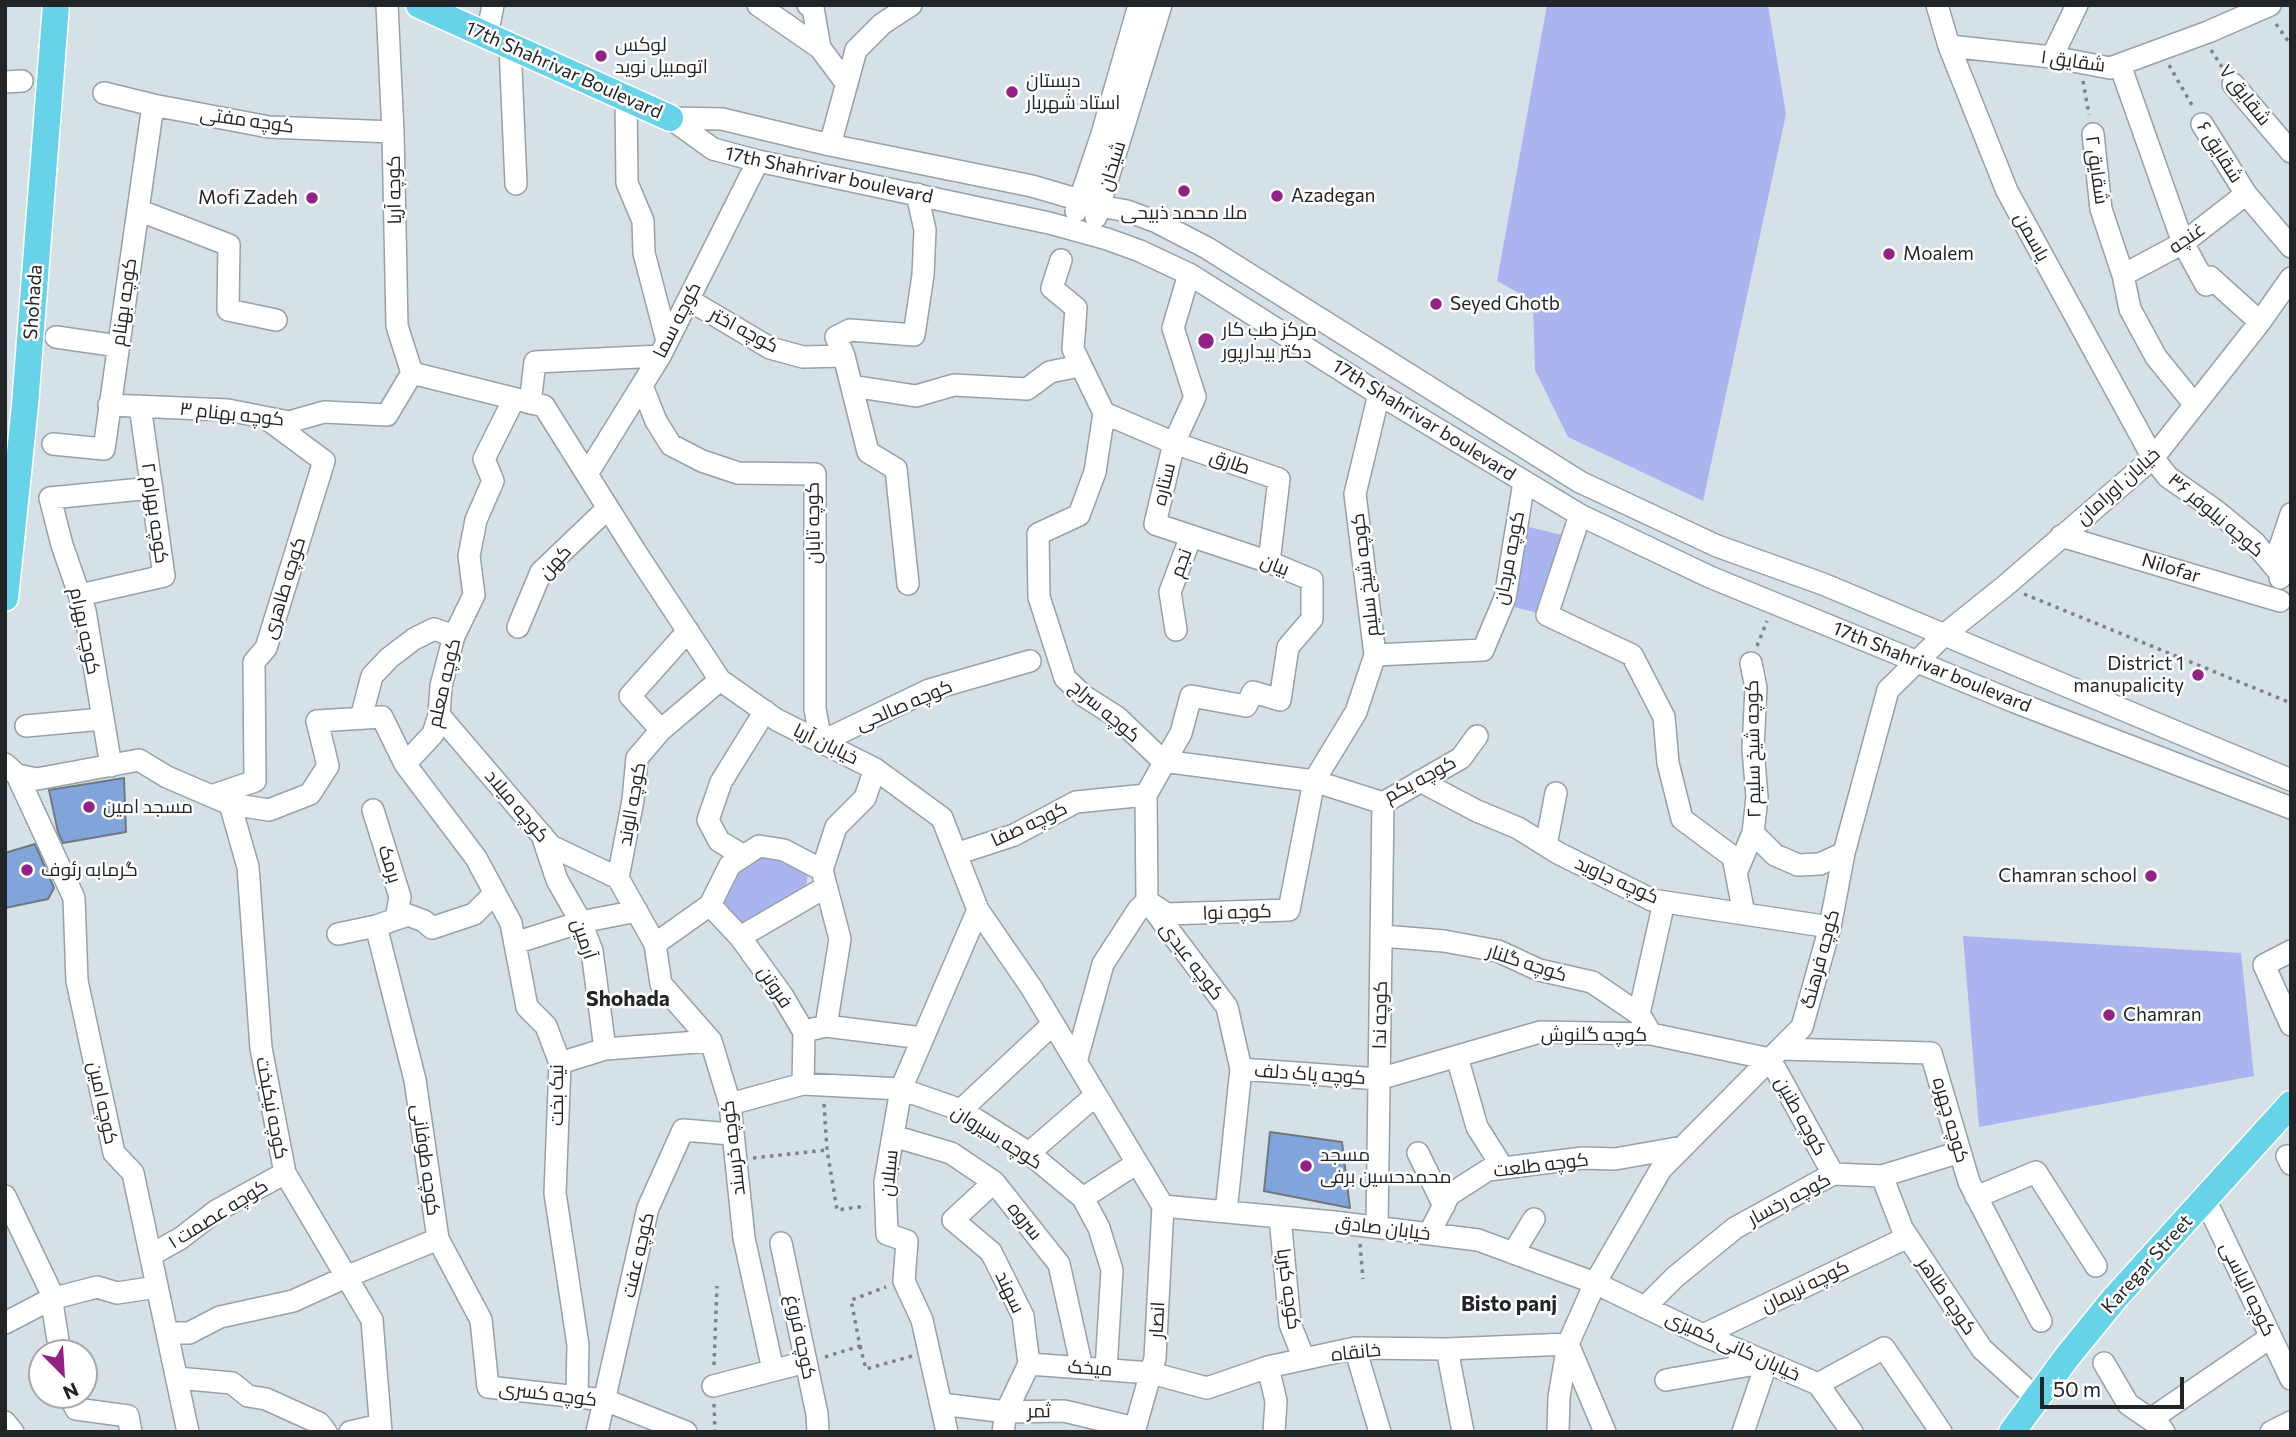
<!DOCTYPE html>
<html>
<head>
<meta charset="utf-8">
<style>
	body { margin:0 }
	#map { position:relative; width:2296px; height:1437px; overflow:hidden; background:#d6e0e7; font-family:Commissioner,sans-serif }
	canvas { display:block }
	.frame { position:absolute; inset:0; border:7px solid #212527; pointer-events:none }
	.north { position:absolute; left:28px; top:1339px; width:70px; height:70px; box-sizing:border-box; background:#fff; border:2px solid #a6a8a9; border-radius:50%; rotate:156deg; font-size:19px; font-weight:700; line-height:28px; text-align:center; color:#212527 }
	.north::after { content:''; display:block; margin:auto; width:24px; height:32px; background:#922384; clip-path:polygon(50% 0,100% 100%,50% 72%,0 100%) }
	.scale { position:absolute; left:2040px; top:1377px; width:144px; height:32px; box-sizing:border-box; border:4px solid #212527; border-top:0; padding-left:9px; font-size:21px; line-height:24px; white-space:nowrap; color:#212527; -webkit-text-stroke:5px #fff; paint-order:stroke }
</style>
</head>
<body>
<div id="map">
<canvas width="2296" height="1437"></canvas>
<div class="frame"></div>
<div class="north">N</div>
<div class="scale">50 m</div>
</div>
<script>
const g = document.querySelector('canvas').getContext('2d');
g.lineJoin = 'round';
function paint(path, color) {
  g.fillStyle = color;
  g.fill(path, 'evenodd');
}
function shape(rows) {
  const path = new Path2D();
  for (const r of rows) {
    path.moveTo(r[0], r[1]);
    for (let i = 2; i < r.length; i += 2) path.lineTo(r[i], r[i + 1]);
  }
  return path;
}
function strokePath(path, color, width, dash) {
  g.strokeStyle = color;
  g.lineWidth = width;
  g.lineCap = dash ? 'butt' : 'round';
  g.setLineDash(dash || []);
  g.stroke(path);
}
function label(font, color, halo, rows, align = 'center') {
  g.font = font + ' Commissioner,Cairo,sans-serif';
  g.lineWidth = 5;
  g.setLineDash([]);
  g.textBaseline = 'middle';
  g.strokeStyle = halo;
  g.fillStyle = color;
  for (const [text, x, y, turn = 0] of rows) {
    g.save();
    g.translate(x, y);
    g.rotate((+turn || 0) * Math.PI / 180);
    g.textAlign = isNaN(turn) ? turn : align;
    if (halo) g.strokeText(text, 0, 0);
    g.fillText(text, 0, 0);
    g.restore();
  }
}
paint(shape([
	[1547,5,1768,5,1786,114,1703,501,1568,437,1535,370,1533,301,1497,281],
	[1529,527,1562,535,1542,614,1510,606],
	[765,854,795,857,808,874,805,894,736,930,717,904,747,862],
	[1963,936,2241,953,2254,1076,1979,1127]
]), '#aab5f0');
const building = shape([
	[124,778,126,832,63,843,58,832,49,790,124,778],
	[35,844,54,888,48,899,5,908,5,853,35,844],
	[1270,1132,1342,1142,1350,1208,1264,1191,1270,1132]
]);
paint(building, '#81a5da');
strokePath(building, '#71777f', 2);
const minor = shape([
	[387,5,393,132,397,326,412,373],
	[758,5,820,48],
	[808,5,813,8,820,48,847,84],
	[1937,5,1949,46,2007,191,2153,458,2168,477,2215,510,2254,542,2279,572],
	[487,36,493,5],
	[510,46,516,184],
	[1949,46,2052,57,2110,68,2208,32,2270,5],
	[2052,57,2077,5],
	[2120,65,2183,243,2206,285,2210,277,2260,322],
	[5,82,22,81],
	[2233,84,2291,152],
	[104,93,153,105,269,127,393,132],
	[626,98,627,183,643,221,644,253,667,341],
	[670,118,713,149,758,161,1049,223,1107,239,1140,251,1189,274,1379,394,1580,515,1710,577,1869,642,2015,702,2291,808],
	[670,118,722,119,830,145,1032,186,1100,206,1127,211,1157,222,1207,248,1580,482,1717,546,1823,584,2291,780],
	[2202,124,2246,194,2291,247],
	[2093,134,2101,209,2123,275,2130,309,2156,357,2195,405],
	[830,145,856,50,882,24,911,5],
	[138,210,229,245,228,310,276,320],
	[1076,211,1102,134,1139,5],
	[1096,217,1161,5],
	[1061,260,1052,288,1076,308,1073,349,1104,413,1095,472,1079,515,1038,534,1039,597,1065,678,1084,696,1117,717,1163,761,1314,781,1383,803,1461,758,1477,736],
	[2123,275,2183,243,2246,194],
	[689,300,770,348,803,357,844,356],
	[56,337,118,346],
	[412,373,544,406,635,551,720,680,777,720,875,769,942,818,978,910,1031,987,1163,1206],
	[642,386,656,421,671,445,702,461,738,473,815,474,815,709,821,742,929,690,1030,661],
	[852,386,916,396,954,385,1027,389,1050,372,1079,366],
	[530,403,535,362,660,356],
	[109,405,228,410,289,422,324,412,387,415,412,373],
	[1104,413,1174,443,1279,479,1269,562],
	[53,444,104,449,153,105],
	[587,474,660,356,758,161],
	[1580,515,1547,615,1632,655,1664,717,1668,763,1682,819,1733,857,1744,914],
	[2061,536,2280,601],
	[2280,578,2279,550,2291,514],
	[908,584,896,469,868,452,844,356,836,337,850,330,914,335,923,275,925,230,917,194],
	[80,595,164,576,140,406],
	[518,627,541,572,608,508],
	[1176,630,1170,592,1191,536],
	[1375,655,1483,650,1505,598,1524,482],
	[439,715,551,846,618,878,655,944,661,984,711,1041,730,1104,744,1238,773,1370],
	[361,718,372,676,389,658,414,639,434,629,454,636],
	[26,726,102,719],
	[661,730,630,696,688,631],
	[5,764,17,775,37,779,139,760,167,777,230,804,269,810,310,794,328,766,317,721,382,717,405,764,476,858,511,923,527,1007,546,1026,560,1063,555,1193,578,1345,577,1395],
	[405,764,433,734,439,715,441,686,454,636,474,595,469,556,476,520,493,481,484,459,514,399],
	[111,766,85,611,62,545,50,498,152,488],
	[17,775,74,898,77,981,114,1153,133,1173,188,1432],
	[1420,781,1477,811,1518,828,1558,853,1652,900,1830,927],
	[1146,795,1147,901,1227,1007,1241,1069,1226,1212],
	[211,796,255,781,254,662,266,648,324,461,266,418],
	[230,804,248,867,261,1048,285,1173,372,1320,381,1432],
	[373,810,400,897,396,919],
	[1753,833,1775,855,1798,865,1820,864,1844,853],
	[542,835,557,880,581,922,592,951,605,1049],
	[1546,845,1556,793],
	[956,854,1014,835,1076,802,1146,795,1181,733,1191,696,1246,706,1253,692,1280,700,1288,647,1312,619,1312,580,1269,562,1155,524,1174,443,1195,397,1173,328,1189,274],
	[744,856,719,841,708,820,721,782,765,711],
	[1736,873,1753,833,1757,797,1753,749,1756,688,1751,663],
	[618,878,633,800,637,758,661,730,720,680],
	[710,905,740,937,782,995,804,1032,803,1084],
	[376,926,415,1080,438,1239,481,1320,488,1387,605,1400,686,1432],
	[338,934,376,926,408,915,424,921,432,928,474,914,495,893],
	[1382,936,1444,941,1498,951,1539,970,1592,982,1639,1014,1651,1034],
	[740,937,826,887],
	[515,943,581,922,637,911],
	[655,944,710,905,730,865,759,846,784,850,822,870],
	[2291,951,2264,965,2291,1025],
	[1639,1014,1664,902],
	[826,1026,840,939,822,870,836,827,865,798,875,769],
	[813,1029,826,1026,922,1038],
	[1780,1049,1931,1053,1969,1182,2041,1321],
	[1457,1057,1477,1127,1503,1168],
	[1076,1062,1103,964,1138,910,1147,901,1167,914,1289,910,1314,781,1356,712,1375,655,1355,494,1379,394],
	[560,1063,605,1049,711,1041],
	[1241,1069,1379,1079,1540,1032,1651,1034,1770,1059,1833,1174],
	[730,1104,803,1084,901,1089,961,1110,1029,1153,1083,1198,1099,1228,1112,1270,1106,1369],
	[961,1110,1053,1024],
	[893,1136,951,1153,994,1182,1059,1264,1082,1368],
	[1029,1153,1096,1095],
	[1418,1153,1444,1206],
	[2287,1156,2291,1164],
	[1882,1176,1902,1228,1982,1349,2036,1398],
	[994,1182,953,1220,991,1252,1023,1316,1029,1364,1006,1412,1003,1432],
	[5,1196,50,1290,60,1353],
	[1976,1197,2036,1172,2096,1266],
	[1083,1198,1137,1163],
	[2205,1199,2291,1379],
	[1163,1206,1334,1222,1478,1240,1595,1283,1703,1335,1818,1384,1852,1432],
	[1280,1217,1290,1324,1304,1359],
	[1377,1227,1383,803],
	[1429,1234,1449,1195,1488,1170,1583,1158,1615,1159,1683,1147],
	[781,1243,817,1414,818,1432],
	[1513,1253,1534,1219],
	[151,1255,181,1238,216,1211,285,1173],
	[1645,1307,1675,1277,1735,1228,1833,1174,1882,1176,1960,1152],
	[5,1323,51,1299,97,1287,117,1293,157,1287],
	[167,1333,189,1333,220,1317,293,1301,346,1277,438,1239],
	[1703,1335,1908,1237],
	[1355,1348,1380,1432],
	[1447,1349,1463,1432],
	[2104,1363,2128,1404,2160,1426,2164,1432],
	[1029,1364,1151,1373,1207,1388,1268,1367,1355,1348,1447,1349,1568,1344,1559,1397,1558,1432],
	[1268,1367,1276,1401,1274,1432],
	[177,1378,232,1383,248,1396,266,1399,319,1423,326,1432],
	[1666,1380,1767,1362,1743,1432],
	[1818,1384,1884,1348,1941,1432],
	[713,1386,806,1362],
	[69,1395,76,1409,128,1416,131,1432],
	[941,1404,1006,1412,1064,1411,1135,1428],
	[2151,1419,2271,1337],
	[5,1422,13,1432],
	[350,1432,380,1425],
	[597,1432,648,1208,683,1130,731,1134],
	[947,1432,922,1320,904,1281,907,1241,887,1234,885,1182,901,1089,978,910],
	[1134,1432,1155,1358,1163,1206],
	[1605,1432,1568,1344,1595,1283,1661,1169,1802,1027,1830,927,1844,853,1888,690,1944,635,2005,586,2153,458,2260,322,2291,278],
	[2271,1432,2291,1422]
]);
const major = shape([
	[419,5,670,118],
	[5,598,25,405,56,5],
	[2012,1432,2067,1357,2115,1298,2291,1104]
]);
strokePath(minor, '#98a1a7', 24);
strokePath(major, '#fff', 29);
strokePath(shape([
	[2276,24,2291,45],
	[2211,50,2222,67],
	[2169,65,2193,107],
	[2083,81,2089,115],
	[2024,594,2291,703],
	[1757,646,1767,621],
	[824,1104,827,1150,837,1210,866,1206],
	[753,1158,827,1150],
	[1360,1244,1363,1279],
	[860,1346,866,1369,912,1356],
	[825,1357,860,1346,851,1300,886,1287],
	[714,1365,717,1286],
	[714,1404,715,1432]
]), '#7c8388', 3.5, [3.5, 5]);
strokePath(minor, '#fff', 21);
strokePath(major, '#67d3e9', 26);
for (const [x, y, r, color] of [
	[601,56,7,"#922384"],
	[1012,92,7,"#922384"],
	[1184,191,7,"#922384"],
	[1277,196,7,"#922384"],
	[312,198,7,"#922384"],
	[1889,254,7,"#922384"],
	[1436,304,7,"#922384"],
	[1206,341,9,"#922384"],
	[2198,675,7,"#922384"],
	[89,807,7,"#922384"],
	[27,870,7,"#922384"],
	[2151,876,7,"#922384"],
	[2109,1015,7,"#922384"],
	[1306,1166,7,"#922384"]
]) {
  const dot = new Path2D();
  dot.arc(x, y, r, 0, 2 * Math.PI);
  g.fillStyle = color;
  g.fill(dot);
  strokePath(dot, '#fff', 2.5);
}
label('19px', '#212527', '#fff', [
	["لوکس",615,45],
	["اتومبیل نوید",615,67],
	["دبستان",1026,81],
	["استاد شهریار",1026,103],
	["Azadegan",1291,196],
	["Mofi Zadeh",298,198,"right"],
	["ملا محمد ذبیحی",1184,213,"center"],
	["Moalem",1903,254],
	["Seyed Ghotb",1450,304],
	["مرکز طب کار",1222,330],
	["دکتر بیدارپور",1222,352],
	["District 1",2184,664,"right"],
	["manupalicity",2184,686,"right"],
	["مسجد امین",103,807],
	["گرمابه رئوف",41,870],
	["Chamran school",2137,876,"right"],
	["Chamran",2123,1015],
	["مسجد",1320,1155],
	["محمدحسین برفی",1320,1177]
], 'left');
label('19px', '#212527', '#fff', [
	["شقایق ۱",2073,61,8],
	["17th Shahrivar Boulevard",564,70,24],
	["شقایق ۷",2245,95,52],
	["کوچه مفتی",247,120,8],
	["شقایق ۶",2220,152,58],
	["شیخان",1112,166,-73],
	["شقایق ۲",2097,170,82],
	["17th Shahrivar boulevard",829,175,12],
	["کوچه آریا",394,190,-91],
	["یاسمن",2032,237,61],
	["غنچه",2187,238,-34],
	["Shohada",33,302,-86],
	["کوچه بهنام",124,302,-82],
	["کوچه سما",677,320,-63],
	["کوچه اختر",744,330,28],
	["کوچه بهنام ۳",232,414,6],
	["17th Shahrivar boulevard",1424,420,32],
	["طارق",1230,462,19],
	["ستاره",1164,484,-76],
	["خیابان اورامان",2118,486,-42],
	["کوچه بهرام ۲",155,513,82],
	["کوچه نیلوفر ۳۶",2216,515,40],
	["کوچه تابان",813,523,-91],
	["کوچه مرجان",1509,558,-79],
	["کهن",555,562,-48],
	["نجم",1181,563,-70],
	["بیان",1275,565,21],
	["Nilofar",2171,568,17],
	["کوچه شیخ سلیم",1365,575,-97],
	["کوچه طاهری",284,588,-73],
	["کوچه بهرام",85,631,78],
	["17th Shahrivar boulevard",1932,667,22],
	["کوچه معلم",444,683,-77],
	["کوچه صالحی",904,705,-23],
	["کوچه سراج",1105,711,40],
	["خیابان آریا",826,744,26],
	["کوچه شیخ سلیم ۲",1753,749,-91],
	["کوچه یکم",1420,779,-28],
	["کوچه الوند",632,804,-80],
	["کوچه میلاد",517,806,50],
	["کوچه صفا",1029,824,-25],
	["برمک",390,864,73],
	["کوچه جاوید",1617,880,24],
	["کوچه نوا",1237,912,-2],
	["آرمین",584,939,71],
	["کوچه فرهنگ",1820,959,-75],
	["کوچه عبدی",1192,961,53],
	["کوچه گلنار",1527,963,18],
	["فروتن",775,987,56],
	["کوچه ندا",1380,1015,-89],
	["کوچه گلنوش",1594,1035],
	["کوچه پاک دلف",1310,1074,4],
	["نیک بخت",557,1095,-90],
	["کوچه امین",103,1103,78],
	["کوچه نیکبخت",272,1108,79],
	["کوچه طنین",1801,1116,61],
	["کوچه چهره",1951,1120,74],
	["کوچه سیروان",997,1137,32],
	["کوچه خرسند",733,1148,-97],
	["کوچه طوفانی",426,1160,82],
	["کوچه طلعت",1541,1165,-7],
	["سبلان",889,1173,-84],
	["کوچه رخسار",1789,1199,-28],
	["کوچه عصمت ۱",218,1214,-32],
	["سروه",1025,1221,51],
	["خیابان صادق",1383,1228,7],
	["کوچه عفت",638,1255,-77],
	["Karegar Street",2147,1264,-48],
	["کوچه نریمان",1805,1286,-26],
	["کوچه کبریا",1289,1289,82],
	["کوچه الیاسی",2248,1289,64],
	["سهند",1010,1292,65],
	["کوچه ظاهر",1947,1296,56],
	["انصار",1157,1320,-87],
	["کوچه فروغ",801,1337,78],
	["خیابان کانی کمیزی",1733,1346,24],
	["خانقاه",1356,1352,-6],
	["میخک",1090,1368,4],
	["کوچه کسری",548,1394,7],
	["ثمر",1039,1411,-1]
]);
label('bold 21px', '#212527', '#fff', [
	["Shohada",628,999],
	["Bisto panj",1509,1304]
]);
</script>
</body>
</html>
